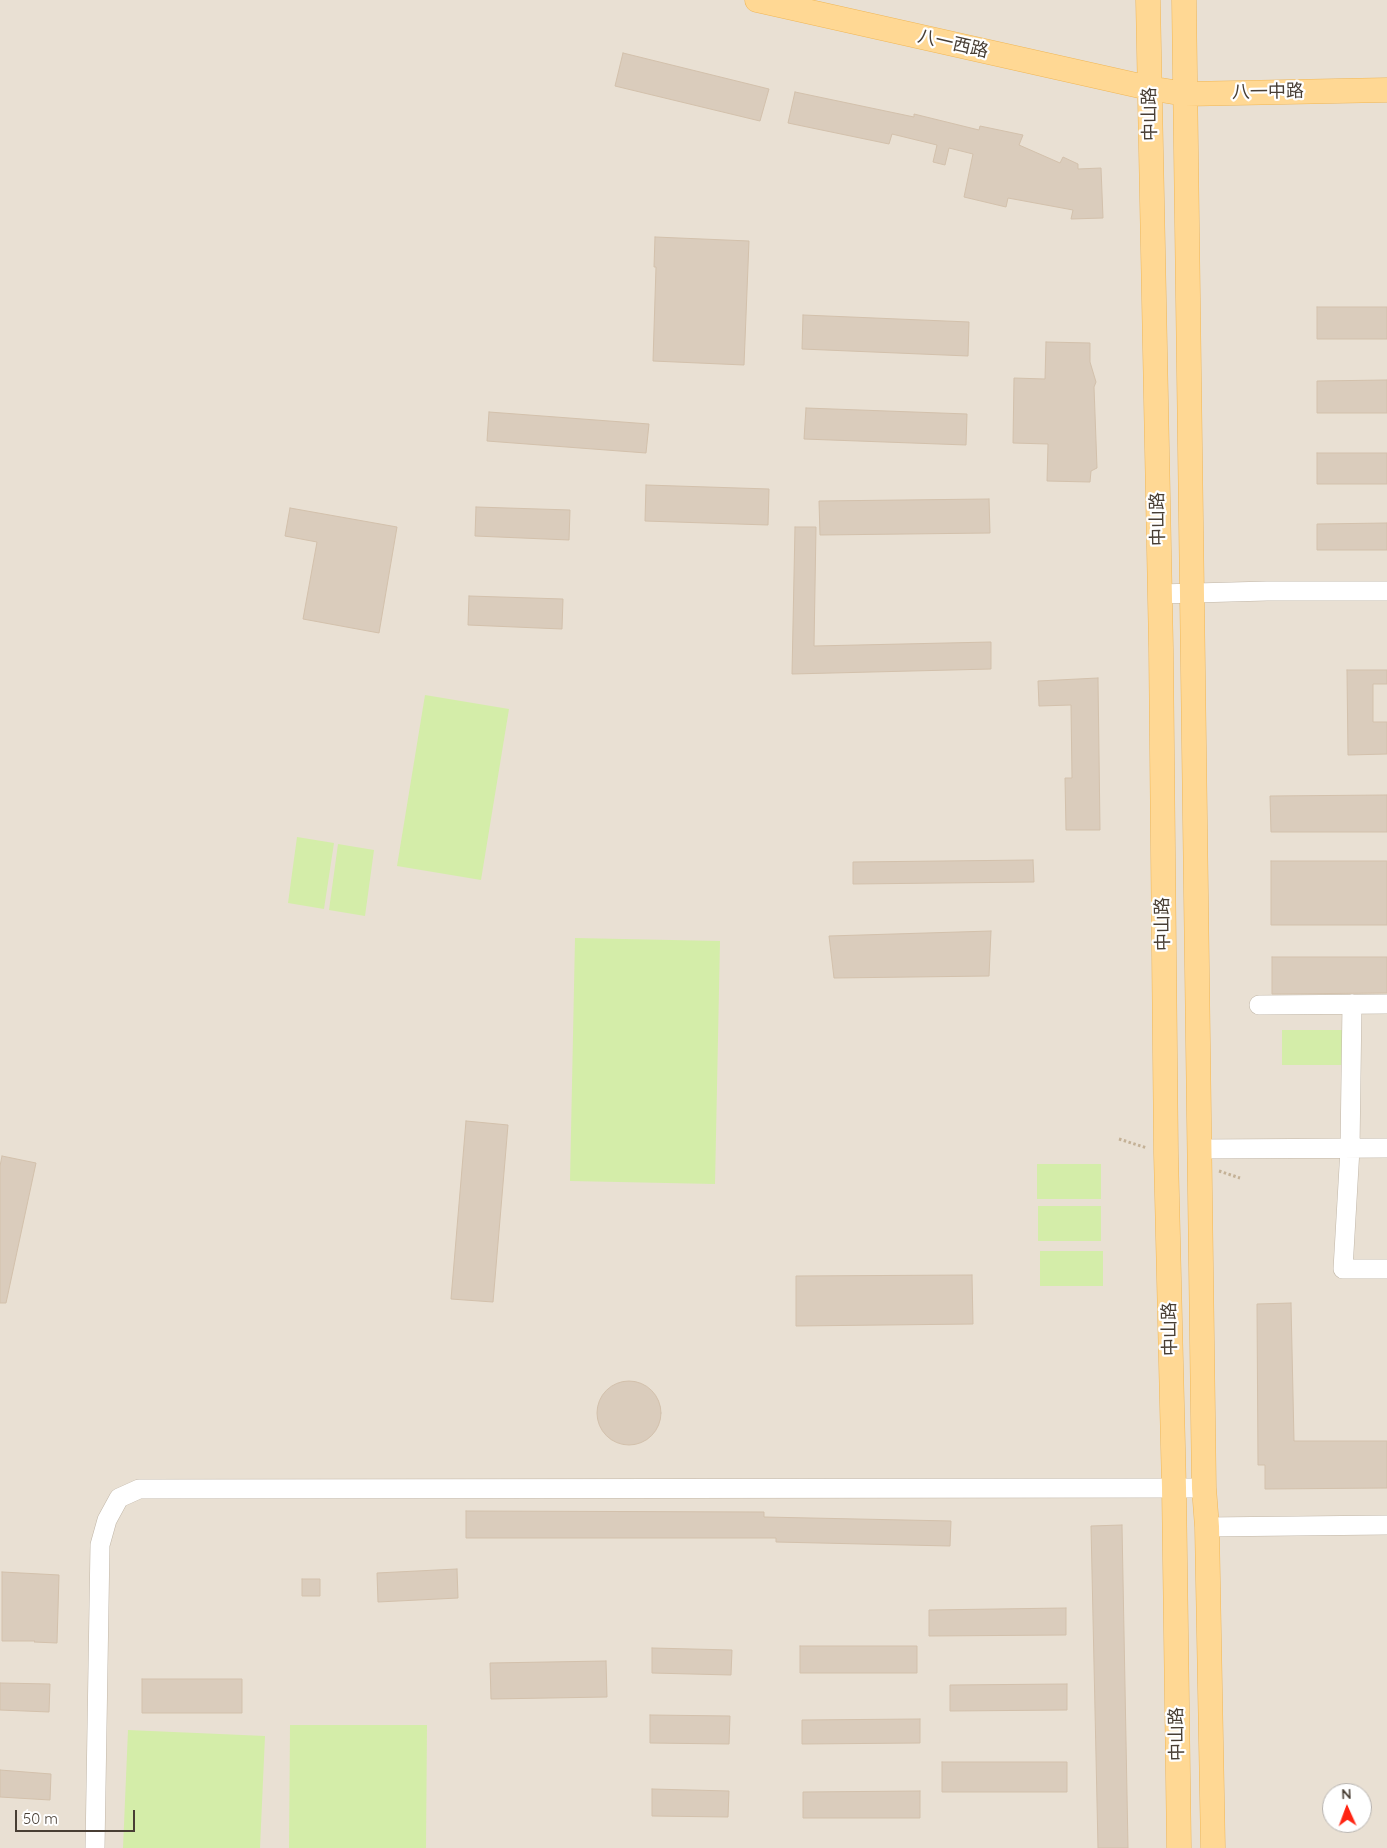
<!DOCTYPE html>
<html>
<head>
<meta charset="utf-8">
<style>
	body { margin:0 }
	#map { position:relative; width:1387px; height:1848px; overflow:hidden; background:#f4efe5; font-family:Quicksand,sans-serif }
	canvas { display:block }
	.north { position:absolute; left:1322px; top:1783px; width:50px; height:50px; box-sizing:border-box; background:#fff; border:1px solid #b6b2ae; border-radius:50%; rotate:358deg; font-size:14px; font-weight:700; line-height:20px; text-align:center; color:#483e34 }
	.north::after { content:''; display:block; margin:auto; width:18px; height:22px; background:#ff2412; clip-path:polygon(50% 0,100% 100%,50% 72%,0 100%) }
	.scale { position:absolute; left:15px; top:1810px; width:120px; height:22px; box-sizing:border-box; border:2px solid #483e34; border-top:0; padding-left:6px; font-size:15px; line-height:18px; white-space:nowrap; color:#483e34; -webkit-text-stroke:4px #fff; paint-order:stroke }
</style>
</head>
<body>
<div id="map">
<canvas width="1387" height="1848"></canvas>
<div class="north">N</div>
<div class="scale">50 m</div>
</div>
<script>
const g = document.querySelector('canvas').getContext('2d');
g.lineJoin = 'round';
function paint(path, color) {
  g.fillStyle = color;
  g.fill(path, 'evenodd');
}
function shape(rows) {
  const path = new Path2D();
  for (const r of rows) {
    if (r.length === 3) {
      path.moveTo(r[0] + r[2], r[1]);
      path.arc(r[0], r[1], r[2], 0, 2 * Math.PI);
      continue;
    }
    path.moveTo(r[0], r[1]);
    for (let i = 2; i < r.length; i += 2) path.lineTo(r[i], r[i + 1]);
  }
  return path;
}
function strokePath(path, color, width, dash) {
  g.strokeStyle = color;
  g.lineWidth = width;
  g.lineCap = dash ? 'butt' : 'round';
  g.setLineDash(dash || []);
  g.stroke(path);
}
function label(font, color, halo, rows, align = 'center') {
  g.font = font + ' Quicksand,"Noto Sans SC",sans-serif';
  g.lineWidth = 4.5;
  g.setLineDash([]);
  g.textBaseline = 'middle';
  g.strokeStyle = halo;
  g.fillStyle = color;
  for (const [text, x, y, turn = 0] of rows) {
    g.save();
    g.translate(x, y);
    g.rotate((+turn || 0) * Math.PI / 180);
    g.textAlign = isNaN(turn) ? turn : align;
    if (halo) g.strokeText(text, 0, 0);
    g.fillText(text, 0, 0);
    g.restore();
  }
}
paint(shape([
	[0,0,1387,0,1387,1848,0,1848],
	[1332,1793,1362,1793,1362,1823,1332,1823]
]), '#e9e0d3');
paint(shape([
	[425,695,509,709,481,880,397,866],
	[297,837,334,843,324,909,288,903],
	[338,844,374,850,365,916,329,910],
	[575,938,720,941,715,1184,570,1181],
	[1282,1030,1345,1030,1345,1065,1282,1065],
	[1037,1164,1101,1164,1101,1199,1037,1199],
	[1038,1206,1101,1206,1101,1241,1038,1241],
	[1040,1251,1103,1251,1103,1286,1040,1286],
	[290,1725,427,1725,426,1848,289,1848],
	[128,1730,265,1736,260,1848,123,1848]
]), '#d4eda9');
const building = shape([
	[623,53,769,89,760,121,615,86,623,53],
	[795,92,914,117,914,114,979,130,980,126,1023,135,1019,145,1060,163,1063,157,1078,164,1078,169,1101,168,1103,218,1071,219,1073,210,1008,198,1006,207,964,197,973,154,949,148,945,165,933,162,937,145,892,134,889,144,788,123,795,92],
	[655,237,749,241,744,365,653,361,656,267,654,267,655,237],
	[1317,307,1387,307,1387,339,1317,339,1317,307],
	[803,315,969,322,968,356,802,349,803,315],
	[1046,342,1090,343,1090,362,1096,382,1094,387,1097,468,1091,471,1090,482,1047,481,1048,444,1013,443,1014,378,1045,379,1046,342],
	[1387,380,1387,413,1317,413,1317,381,1387,380],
	[806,408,967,414,966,445,804,439,806,408],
	[489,412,649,424,646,453,487,441,489,412],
	[1317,453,1387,453,1387,484,1317,484,1317,453],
	[646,485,769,489,768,525,645,521,646,485],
	[989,499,990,533,820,535,819,501,989,499],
	[476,507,570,510,569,540,475,536,476,507],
	[290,508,397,527,379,633,303,619,317,542,285,536,290,508],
	[1387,523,1387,550,1317,550,1317,524,1387,523],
	[795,527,816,527,814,646,991,642,991,669,792,674,795,527],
	[469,596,563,599,562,629,468,625,469,596],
	[1347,670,1387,670,1387,684,1373,684,1373,722,1387,722,1387,754,1348,755,1347,670],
	[1098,678,1100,830,1066,830,1065,778,1072,778,1071,705,1039,706,1038,681,1098,678],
	[1387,795,1387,832,1271,832,1270,796,1387,795],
	[1033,860,1034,882,853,884,853,862,1033,860],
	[1271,861,1387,861,1387,925,1271,925,1271,861],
	[991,931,989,976,834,978,829,936,991,931],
	[1272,957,1387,957,1387,993,1272,994,1272,957],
	[466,1121,508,1125,493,1302,451,1299,466,1121],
	[2,1156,36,1163,6,1303,0,1303,0,1166,2,1156],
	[972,1275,973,1324,796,1326,796,1276,972,1275],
	[1291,1303,1294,1441,1387,1441,1387,1488,1265,1489,1265,1465,1258,1465,1257,1304,1291,1303],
	[629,1413,32],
	[466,1511,764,1512,764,1517,951,1521,950,1546,776,1542,776,1538,466,1538,466,1511],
	[1122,1525,1128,1848,1098,1848,1091,1526,1122,1525],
	[457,1569,458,1598,378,1602,377,1573,457,1569],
	[2,1572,59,1575,57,1643,34,1642,35,1641,2,1641,2,1572],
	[302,1579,320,1579,320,1596,302,1596,302,1579],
	[1066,1608,1066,1635,929,1636,929,1610,1066,1608],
	[800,1646,917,1646,917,1673,800,1673,800,1646],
	[652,1648,732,1650,731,1675,652,1673,652,1648],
	[606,1661,607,1697,491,1699,490,1663,606,1661],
	[142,1679,242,1679,242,1713,142,1713,142,1679],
	[0,1683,50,1684,49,1712,0,1710,0,1683],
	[1067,1684,1067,1710,950,1711,950,1685,1067,1684],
	[650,1715,730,1716,729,1744,650,1743,650,1715],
	[920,1719,920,1743,802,1744,802,1720,920,1719],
	[942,1762,1067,1762,1067,1792,942,1792,942,1762],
	[0,1770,51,1774,50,1800,0,1797,0,1770],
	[652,1789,729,1791,728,1817,652,1816,652,1789],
	[920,1791,920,1818,803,1818,803,1792,920,1791]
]);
paint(building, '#daccbc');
strokePath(building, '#d3c1ac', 1);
const minor = shape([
	[1160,594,1267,591,1387,591],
	[1352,1004,1350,1149,1343,1269,1387,1269],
	[1259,1005,1387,1004],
	[1200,1149,1387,1148],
	[1207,1527,1387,1525],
	[95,1848,100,1545,107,1520,119,1498,139,1489,1204,1488]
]);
const major = shape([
	[757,0,1149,88,1185,94,1387,90],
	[1148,0,1161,648,1166,1154,1174,1488,1179,1848],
	[1184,0,1204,1488,1207,1527,1213,1848]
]);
strokePath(minor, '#c1b6a7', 20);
strokePath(major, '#f0b757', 25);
strokePath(shape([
	[1119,1139,1147,1148],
	[1219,1171,1240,1178]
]), '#c4b196', 3, [2.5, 2.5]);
strokePath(minor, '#fff', 19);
strokePath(major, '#ffd894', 24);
label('18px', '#483e34', '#fff', [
	["八一西路",953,44,13],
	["八一中路",1268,92,-1],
	["中山路",1150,114,-91],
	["中山路",1158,519,-91],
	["中山路",1163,924,-91],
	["中山路",1170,1329,-91],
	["中山路",1177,1734,-91]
]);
</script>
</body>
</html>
